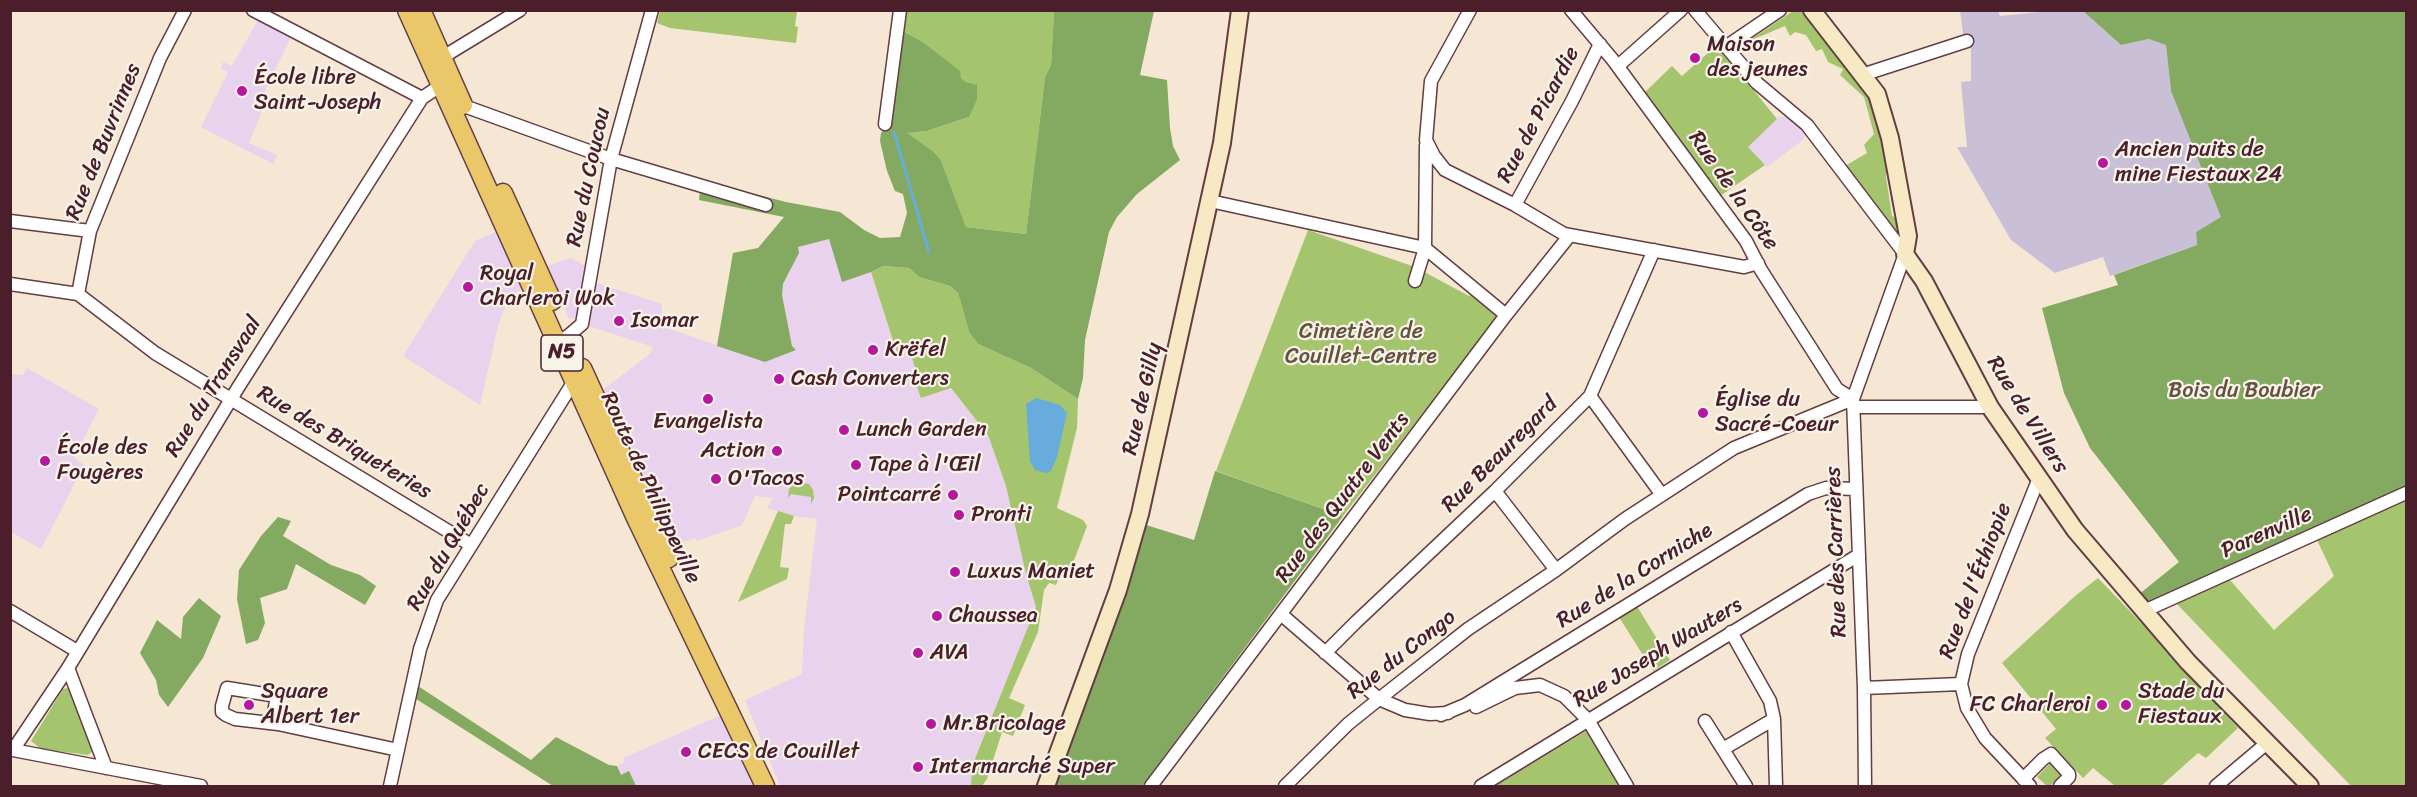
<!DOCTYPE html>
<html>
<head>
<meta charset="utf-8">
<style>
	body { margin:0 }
	#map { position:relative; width:2417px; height:797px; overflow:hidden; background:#f5e7d3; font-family:Sriracha,sans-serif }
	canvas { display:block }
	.frame { position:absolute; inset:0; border:12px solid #4a1f2b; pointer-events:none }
</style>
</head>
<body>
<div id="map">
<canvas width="2417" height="797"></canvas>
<div class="frame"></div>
</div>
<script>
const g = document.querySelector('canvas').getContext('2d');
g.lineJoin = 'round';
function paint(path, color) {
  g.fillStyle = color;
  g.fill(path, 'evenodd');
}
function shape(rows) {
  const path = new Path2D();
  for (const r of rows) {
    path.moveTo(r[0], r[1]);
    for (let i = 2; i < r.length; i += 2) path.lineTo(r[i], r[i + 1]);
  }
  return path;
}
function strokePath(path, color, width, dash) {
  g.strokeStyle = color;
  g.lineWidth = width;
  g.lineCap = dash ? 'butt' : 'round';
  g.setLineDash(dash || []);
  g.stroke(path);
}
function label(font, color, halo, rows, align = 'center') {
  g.font = font + ' Sriracha,sans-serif';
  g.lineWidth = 4.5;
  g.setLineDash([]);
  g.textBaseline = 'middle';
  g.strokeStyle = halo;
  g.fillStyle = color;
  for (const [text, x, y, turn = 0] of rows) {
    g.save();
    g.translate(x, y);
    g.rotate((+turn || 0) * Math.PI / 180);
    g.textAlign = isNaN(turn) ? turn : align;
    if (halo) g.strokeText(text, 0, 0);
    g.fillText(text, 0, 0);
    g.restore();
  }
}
paint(shape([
	[258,20,292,35,267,86,264,96,267,99,249,143,277,155,273,164,201,127,228,72,221,69,223,62,232,66],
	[1780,116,1797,121,1808,133,1803,140,1767,167,1747,147],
	[499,230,526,288,502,299,505,308,498,326,480,405,403,356,475,241],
	[829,239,842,281,871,272,897,353,909,350,919,379,921,398,951,388,988,435,1006,486,1026,574,1036,607,972,765,971,786,780,786,745,700,802,674,804,629,817,519,794,516,767,508,772,498,755,496,742,525,697,541,695,538,668,547,603,392,605,388,650,354,653,347,589,326,591,306,597,283,662,304,661,326,765,362,796,350,792,346,782,295,783,284,791,271,798,247],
	[571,258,584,265,587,269,579,318,569,319,547,266],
	[27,368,99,409,74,457,84,465,41,549,11,532,11,374,23,375],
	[721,715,753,786,636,786,621,775,617,766,625,762,623,758]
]), '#e8d2ee');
paint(shape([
	[1960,11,1998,11,2000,16,2048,11,2083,11,2121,45,2149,39,2166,44,2171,91,2222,217,2196,232,2197,245,2110,276,2103,257,2055,273,2011,240,1957,147,1967,147,1961,82,1971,81,1971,49,1963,33]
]), '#c9bfd7');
paint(shape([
	[797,11,795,26,798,27,796,43,670,28,657,23,660,11],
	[903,11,1054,11,1051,65,1045,77,1026,234,966,227,941,160,933,151,906,133,927,131,969,117,977,86,966,82,961,78,959,71,923,42,899,29],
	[1793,11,1802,11,1867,87,1886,155,1886,177,1892,216,1898,219,1900,234,1890,228,1845,166,1867,153,1864,145,1874,134,1864,97,1840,75,1843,69,1828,62,1822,49,1816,51,1806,35,1795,32,1790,36,1785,26,1747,42],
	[1717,45,1777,119,1748,147,1765,165,1720,196,1645,92,1672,66,1682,76],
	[1308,230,1415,267,1469,296,1472,294,1496,315,1496,319,1343,516,1216,471],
	[883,266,909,268,919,277,950,286,958,293,969,332,978,344,1031,368,1078,399,1077,428,1057,508,1083,520,1087,526,1073,563,1065,576,1060,576,1056,585,1049,583,1044,590,1038,632,1009,698,1025,705,1013,736,1002,732,987,779,982,786,971,786,972,766,1036,607,1026,574,1006,486,988,435,951,388,921,398,915,381,919,379,909,350,897,353,871,272],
	[801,482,809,484,813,490,814,498,811,504,811,497,791,494,788,498,789,489,794,484],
	[2406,501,2406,786,2351,786,2177,604,2230,580,2274,630,2334,576,2317,540],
	[778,511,794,516,791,524,785,524,780,567,789,568,787,579,738,602],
	[2098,578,2179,662,2238,728,2206,758,2198,753,2161,786,2115,786,2093,768,2083,778,2045,738,2056,729,2002,663,2075,596],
	[1635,603,1670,660,1653,671,1617,614],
	[73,687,93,751,88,755,41,749,31,741,63,689],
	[1588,730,1623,786,1495,786],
	[2052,761,2064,772,2050,786,2047,786,2037,777]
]), '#a4c46d');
paint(shape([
	[1054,11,1154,11,1140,75,1167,80,1170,128,1173,146,1180,160,1137,194,1117,217,1109,232,1085,340,1083,378,1078,399,1031,368,978,344,969,332,958,293,950,286,919,277,909,268,883,266,871,272,842,282,829,239,798,247,799,253,783,284,782,295,792,346,796,350,765,362,717,346,733,253,758,248,784,217,699,200,701,180,786,202,840,212,864,230,880,238,900,237,907,213,903,194,895,191,887,171,880,141,881,133,889,124,899,29,923,42,960,71,961,78,966,82,977,85,977,99,969,117,927,131,907,133,933,151,941,160,966,227,1026,234,1045,77,1051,65],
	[2083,11,2406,11,2406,486,2182,587,2154,603,2148,603,2138,595,2179,562,2090,448,2064,393,2042,308,2118,285,2114,275,2197,245,2196,232,2221,217,2171,91,2166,45,2149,39,2121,45],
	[1215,471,1343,516,1142,786,1052,786,1143,524,1194,540],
	[278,517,291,521,283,536,331,565,360,575,376,586,365,605,296,564,287,589,260,598,265,623,258,640,246,644,237,599,239,570,261,536],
	[199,598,221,616,203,658,168,707,159,695,156,680,140,653,157,620,181,639,183,617],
	[418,686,531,760,556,737,609,765,617,766,621,775,629,771,636,786,553,786,413,697]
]), '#83aa60');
paint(shape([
	[1036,398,1060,405,1067,413,1057,457,1051,471,1046,473,1035,470,1030,461,1026,404]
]), '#68acdd');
strokePath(shape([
	[894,132,929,252]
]), '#68acdd', 3);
const street = shape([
	[253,10,422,98],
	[1470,10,1431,81,1426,140,1434,156,1445,170,1515,205,1564,234,1744,267,1758,263],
	[1571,10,1613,60,1746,241,1761,270,1837,389,1853,399],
	[1695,10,1757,83,1807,125,1905,254,1853,399,1864,688,1865,786],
	[1727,46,1780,10],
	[438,60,520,10],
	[1618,66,1681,10],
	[1862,75,1967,41],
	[464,106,611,159,766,205],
	[885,124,900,10],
	[1210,201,1425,248,1506,315],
	[1515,205,1572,101,1600,44],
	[10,221,90,231],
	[1415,281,1425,248,1426,145],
	[10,284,78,294],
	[78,294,155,353,471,545],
	[78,294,90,231,160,58,185,10],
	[557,342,568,336,582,324,611,159,652,10],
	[1590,396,1662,495],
	[1853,407,1990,407],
	[1495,491,1556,570],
	[10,611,77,651],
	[2144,611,2406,493],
	[1282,615,1379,699,1405,710,1430,714,1448,713],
	[1731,632,1770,701,1774,719,1776,786],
	[1325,653,1356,622,1495,491,1590,396,1654,250],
	[68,668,106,768],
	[1864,688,1961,684],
	[1476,707,1515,688,1540,685,1564,696,1588,720,1627,786],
	[1441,715,1465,705,1808,494,1826,488,1855,489],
	[1705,721,1746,786],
	[278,724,235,719,226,715,222,712,222,706,227,688,277,696,273,718,278,724,398,750],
	[1723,749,1774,719],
	[2023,779,2043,759,2051,754,2069,774,2069,777,2060,786],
	[201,786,13,750,68,668,239,386,422,98,446,82],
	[390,786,420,649,437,600,576,378],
	[1151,786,1506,315,1570,235],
	[1285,786,1348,724,1379,699,1468,629,1556,570,1625,519,1734,448,1853,399],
	[1481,786,1857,556],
	[2030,786,1985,738,1967,708,1961,684,1968,654,2039,478],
	[2216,786,2267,743]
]);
const secondary = shape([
	[1812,10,1877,94,1890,138,1908,236,1905,254,1924,281,1990,407,2075,530,2188,662,2310,786],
	[1046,786,1118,590,1140,514,1222,143,1240,10]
]);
const primary = shape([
	[407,10,636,518,765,786],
	[421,10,463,105],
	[503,193,552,301],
	[582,368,669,558]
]);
strokePath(street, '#643d44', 15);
strokePath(secondary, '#643d44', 20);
strokePath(primary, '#643d44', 21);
strokePath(street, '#fff', 12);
strokePath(secondary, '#f7e9c3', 16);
strokePath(primary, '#eac769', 18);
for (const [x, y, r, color] of [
	[1695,58,6,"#b5179e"],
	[242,91,6,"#b5179e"],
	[2103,163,6,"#b5179e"],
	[468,287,6,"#b5179e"],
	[619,321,6,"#b5179e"],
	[873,350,6,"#b5179e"],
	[779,379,6,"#b5179e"],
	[708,399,6,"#b5179e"],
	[1703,413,6,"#b5179e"],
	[844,430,6,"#b5179e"],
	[777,451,6,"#b5179e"],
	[45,461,6,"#b5179e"],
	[856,465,6,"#b5179e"],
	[716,479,6,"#b5179e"],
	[953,495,6,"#b5179e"],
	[959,515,6,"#b5179e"],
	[955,572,6,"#b5179e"],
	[937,616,6,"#b5179e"],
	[918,653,6,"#b5179e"],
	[249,705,6,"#b5179e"],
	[2102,705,6,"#b5179e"],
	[2126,705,6,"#b5179e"],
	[931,724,6,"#b5179e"],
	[686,752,6,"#b5179e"],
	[918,767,6,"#b5179e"]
]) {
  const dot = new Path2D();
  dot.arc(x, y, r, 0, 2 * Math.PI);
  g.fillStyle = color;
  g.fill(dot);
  strokePath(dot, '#f7f3e8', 2);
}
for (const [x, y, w] of [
	[562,353,42]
]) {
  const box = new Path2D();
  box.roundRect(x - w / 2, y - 18, w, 36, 4.5);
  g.fillStyle = '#f7f3e8';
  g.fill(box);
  strokePath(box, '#4a1f2b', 1.5);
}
label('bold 21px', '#4a1f2b', null, [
	["N5",562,353]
]);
label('22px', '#4a1f2b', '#f7f3e8', [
	["Maison",1707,45],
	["des jeunes",1707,70],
	["École libre",254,78],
	["Saint-Joseph",254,103],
	["Ancien puits de",2115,150],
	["mine Fiestaux 24",2115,175],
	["Royal",480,274],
	["Charleroi Wok",480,299],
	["Isomar",631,321],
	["Krëfel",885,350],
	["Cash Converters",791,379],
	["Église du",1715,400],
	["Sacré-Coeur",1715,425],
	["Evangelista",708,422,"center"],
	["Lunch Garden",856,430],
	["École des",57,448],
	["Fougères",57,473],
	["Action",765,451,"right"],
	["Tape à l'Œil",868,465],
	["O'Tacos",728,479],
	["Pointcarré",941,495,"right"],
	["Pronti",971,515],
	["Luxus Maniet",967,572],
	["Chaussea",949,616],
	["AVA",930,653],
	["Square",261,692],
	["Albert 1er",261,717],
	["Stade du",2138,692],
	["Fiestaux",2138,717],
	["FC Charleroi",2090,705,"right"],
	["Mr.Bricolage",943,724],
	["CECS de Couillet",698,752],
	["Intermarché Super",930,767]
], 'left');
label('22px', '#4a1f2b', '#f7f3e8', [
	["Rue de Picardie",1539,115,-62],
	["Rue de Buvrinnes",104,142,-68],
	["Rue du Coucou",589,177,-78],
	["Rue de la Côte",1733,191,55],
	["Rue du Transvaal",214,387,-58],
	["Rue de Gilly",1143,399,-77],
	["Rue de Villers",2027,415,58],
	["Rue des Briqueteries",344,443,31],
	["Rue Beauregard",1500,455,-45],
	["Route de Philippeville",650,488,65],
	["Rue des Quatre Vents",1343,498,-53],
	["Parenville",2267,533,-24],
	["Rue du Québec",449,547,-60],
	["Rue des Carrières",1837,552,-92],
	["Rue de la Corniche",1635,576,-32],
	["Rue de l'Éthiopie",1976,581,-69],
	["Rue Joseph Wauters",1658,653,-31],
	["Rue du Congo",1402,655,-38]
]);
label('22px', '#65513f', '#f7f3e8', [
	["Cimetière de",1361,332],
	["Couillet-Centre",1361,357],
	["Bois du Boubier",2244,391]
]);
</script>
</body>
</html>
